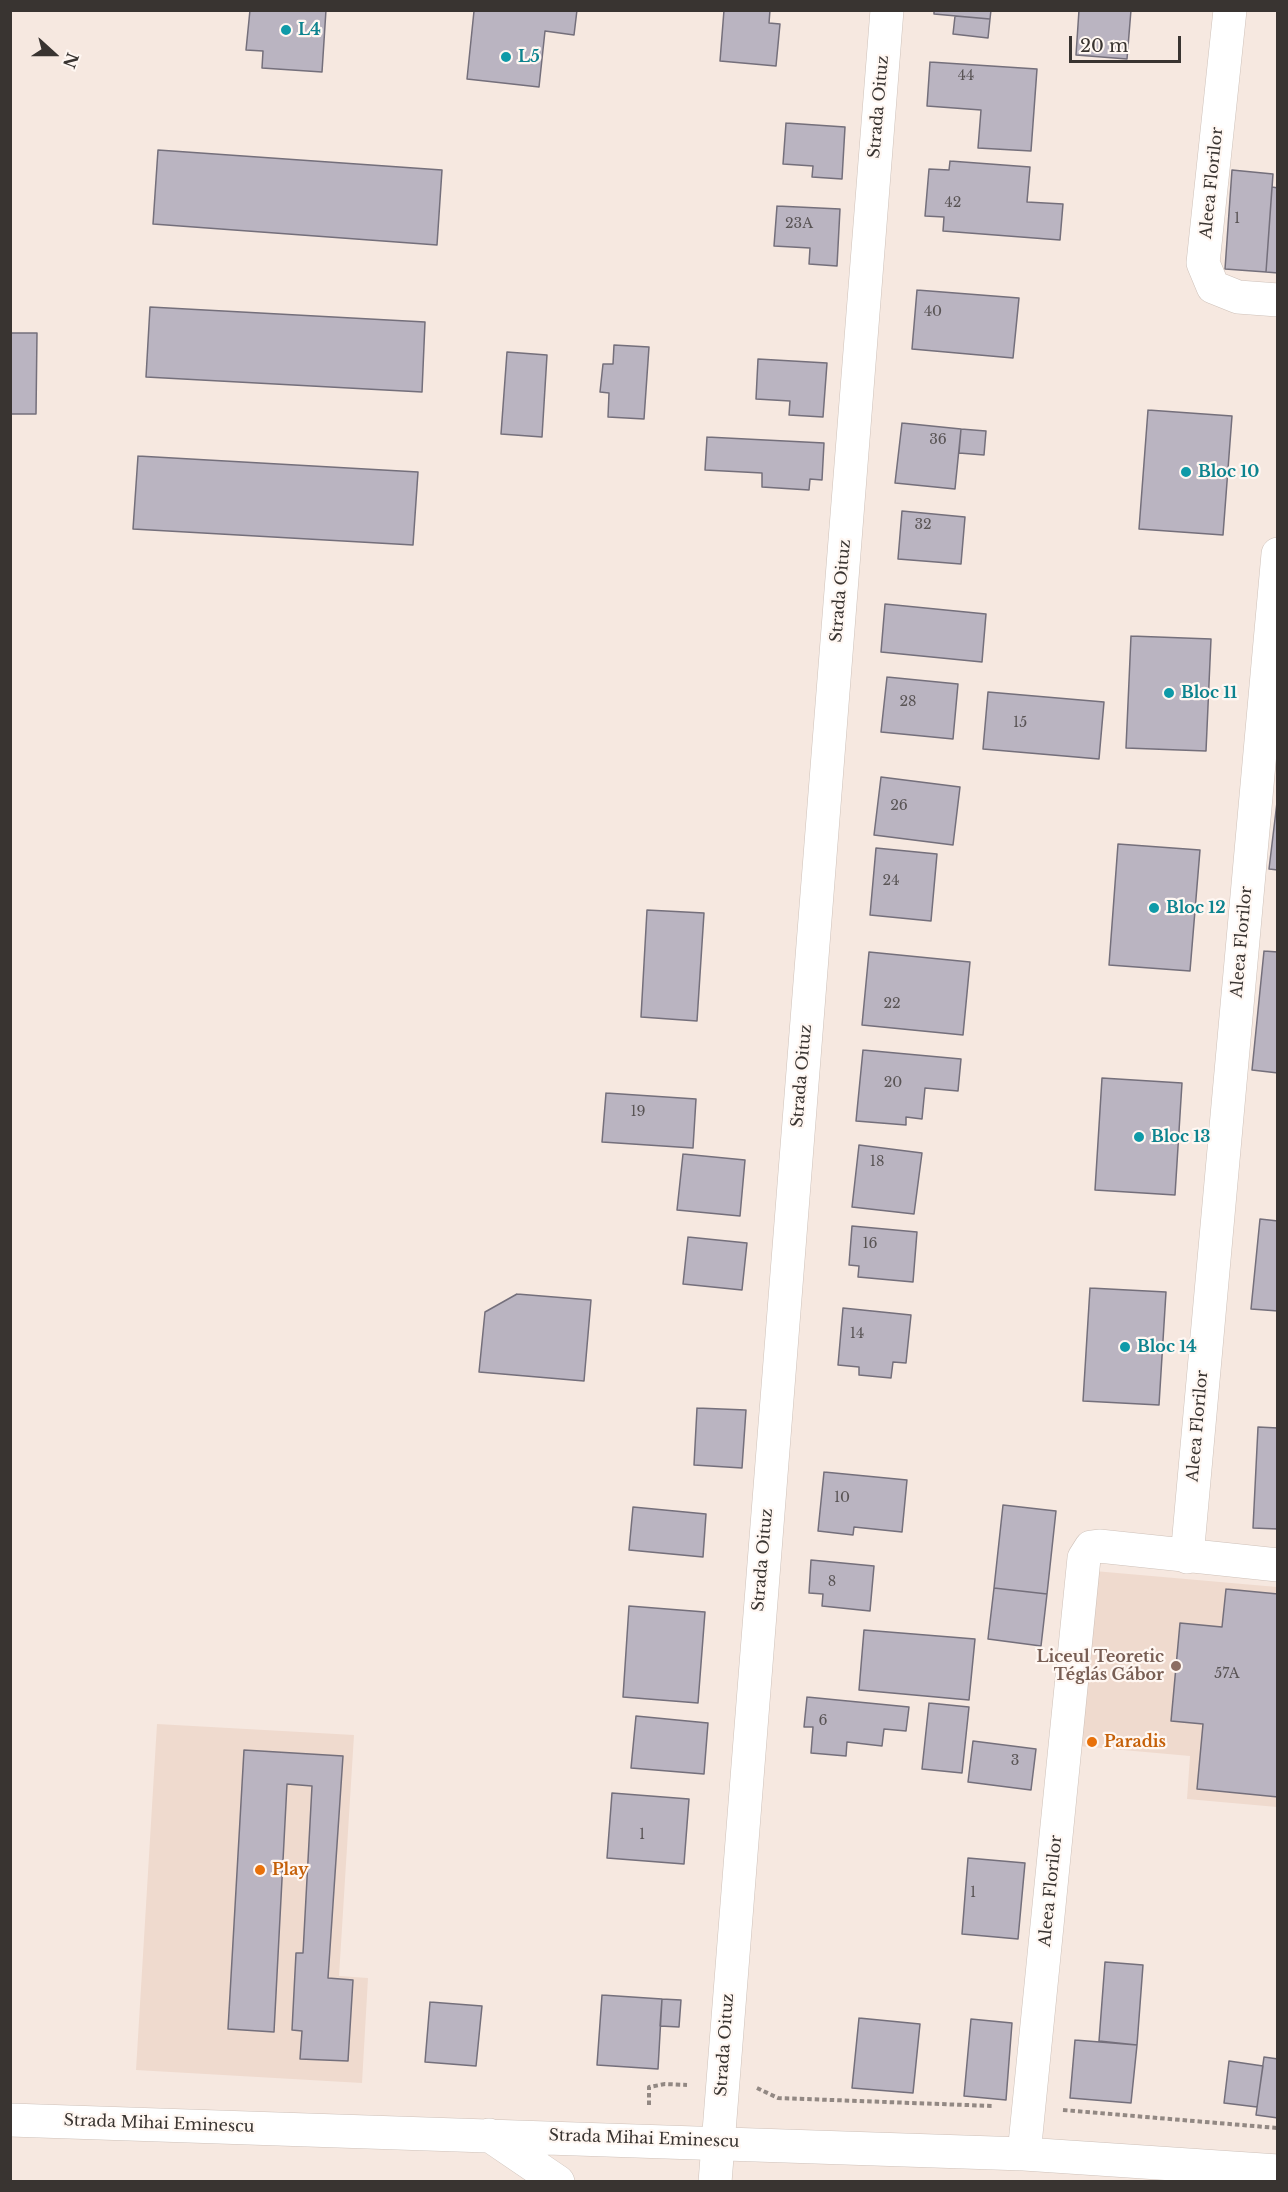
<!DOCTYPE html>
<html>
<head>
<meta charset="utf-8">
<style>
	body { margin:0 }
	#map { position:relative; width:1288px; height:2192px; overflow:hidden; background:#f6e8e0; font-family:"Libre Baskerville",serif }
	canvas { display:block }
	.frame { position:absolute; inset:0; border:12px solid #393431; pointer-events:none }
	.north { position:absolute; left:24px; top:24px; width:60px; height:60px; -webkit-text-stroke:4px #fff7f2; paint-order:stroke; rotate:111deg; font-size:16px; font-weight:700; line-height:24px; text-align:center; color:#393431 }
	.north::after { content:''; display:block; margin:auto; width:21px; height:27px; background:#393431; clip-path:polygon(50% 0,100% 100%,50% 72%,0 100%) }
	.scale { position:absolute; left:1069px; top:36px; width:112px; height:27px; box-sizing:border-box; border:3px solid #393431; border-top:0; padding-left:8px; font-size:18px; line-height:21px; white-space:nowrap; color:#393431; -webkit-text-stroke:4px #fff7f2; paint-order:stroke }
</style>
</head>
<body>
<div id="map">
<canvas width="1288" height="2192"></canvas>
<div class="frame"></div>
<div class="north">N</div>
<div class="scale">20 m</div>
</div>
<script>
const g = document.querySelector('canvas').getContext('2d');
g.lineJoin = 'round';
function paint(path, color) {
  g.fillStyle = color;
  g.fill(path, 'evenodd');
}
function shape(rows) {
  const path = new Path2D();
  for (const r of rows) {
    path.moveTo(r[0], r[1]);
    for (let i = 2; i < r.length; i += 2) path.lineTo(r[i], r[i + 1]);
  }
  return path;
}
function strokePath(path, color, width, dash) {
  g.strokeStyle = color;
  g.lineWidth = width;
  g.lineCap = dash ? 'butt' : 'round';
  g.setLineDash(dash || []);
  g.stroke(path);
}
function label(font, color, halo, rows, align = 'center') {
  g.font = font + ' "Libre Baskerville",serif';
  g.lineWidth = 4.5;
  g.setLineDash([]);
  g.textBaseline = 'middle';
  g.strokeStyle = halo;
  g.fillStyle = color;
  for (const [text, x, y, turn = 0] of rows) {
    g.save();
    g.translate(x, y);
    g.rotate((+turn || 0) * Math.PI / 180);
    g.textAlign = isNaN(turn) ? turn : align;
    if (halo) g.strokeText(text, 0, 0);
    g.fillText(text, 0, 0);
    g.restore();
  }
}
paint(shape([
	[1083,1570,1277,1587,1277,1807,1187,1799,1190,1756,1067,1745],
	[157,1724,354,1735,339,1976,368,1978,362,2083,136,2070]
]), '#efdace');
const building = shape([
	[250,10,326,10,322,72,262,68,263,51,246,50,250,10],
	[469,10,577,10,574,35,545,31,539,87,467,79,474,11,469,10],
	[724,10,770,10,769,23,780,24,776,66,720,61,724,10],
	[934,10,991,10,990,19,934,14,934,10],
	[1079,10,1131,10,1127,59,1076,55,1079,10],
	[955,16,990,19,988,38,953,34,955,16],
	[930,62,1037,69,1031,151,978,148,981,110,927,106,930,62],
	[786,123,845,127,842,179,812,177,813,166,783,164,786,123],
	[158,150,442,170,437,245,153,224,158,150],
	[950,161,1030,167,1027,202,1063,204,1060,240,943,231,944,217,925,216,929,169,949,170,950,161],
	[1232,170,1273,174,1266,272,1225,269,1232,170],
	[1272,187,1278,188,1278,273,1266,272,1272,187],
	[777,206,840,209,837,266,809,264,810,248,774,246,777,206],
	[917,290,1019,298,1013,358,912,349,917,290],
	[150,307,425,322,422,392,146,377,150,307],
	[10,333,37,333,36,414,10,414,10,333],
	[614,345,649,347,644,419,608,417,609,393,600,392,603,364,613,364,614,345],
	[507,352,547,355,542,437,501,434,507,352],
	[758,359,827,363,823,417,789,415,790,401,756,399,758,359],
	[1148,410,1232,416,1223,535,1139,529,1148,410],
	[902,423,961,429,955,489,895,483,902,423],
	[961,429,986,431,984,455,959,453,961,429],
	[707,437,824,443,822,480,810,479,809,490,762,487,762,473,705,470,707,437],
	[138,456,418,472,413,545,133,529,138,456],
	[902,511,965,517,961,564,898,559,902,511],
	[885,604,986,614,982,662,881,652,885,604],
	[1131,636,1211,639,1206,751,1126,748,1131,636],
	[887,677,958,684,953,739,881,732,887,677],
	[988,692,1104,702,1099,759,983,749,988,692],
	[881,777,960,787,953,845,874,835,881,777],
	[1278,794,1278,870,1269,869,1278,794],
	[1118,844,1200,850,1190,971,1109,965,1118,844],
	[876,848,937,854,931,921,870,915,876,848],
	[647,910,704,913,697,1021,641,1017,647,910],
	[1264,951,1278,952,1278,1073,1252,1070,1264,951],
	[869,952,970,962,963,1035,862,1025,869,952],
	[863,1050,961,1059,958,1091,925,1088,922,1119,906,1117,906,1125,856,1121,863,1050],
	[1102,1078,1182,1083,1175,1195,1095,1190,1102,1078],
	[606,1093,696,1099,693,1148,602,1142,606,1093],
	[859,1145,922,1153,914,1214,852,1207,859,1145],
	[683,1154,745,1160,740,1216,677,1210,683,1154],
	[1260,1219,1278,1221,1278,1311,1251,1309,1260,1219],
	[852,1226,917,1232,913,1282,858,1277,859,1266,849,1265,852,1226],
	[688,1237,747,1243,742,1290,683,1284,688,1237],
	[1090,1288,1166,1292,1159,1405,1083,1401,1090,1288],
	[517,1294,591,1300,584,1381,479,1372,485,1312,517,1294],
	[843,1308,911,1315,906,1363,893,1362,891,1378,859,1375,859,1367,838,1365,843,1308],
	[697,1408,746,1410,742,1468,694,1465,697,1408],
	[1258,1427,1278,1428,1278,1529,1253,1528,1258,1427],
	[824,1472,907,1480,902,1532,854,1527,853,1535,818,1531,824,1472],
	[1003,1505,1056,1511,1047,1594,994,1588,1003,1505],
	[633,1507,706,1514,703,1557,629,1550,633,1507],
	[811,1560,874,1566,870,1611,822,1606,823,1594,809,1593,811,1560],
	[994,1588,1047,1594,1041,1646,988,1639,994,1588],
	[1226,1589,1278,1594,1278,1797,1197,1789,1203,1724,1171,1721,1180,1623,1222,1627,1226,1589],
	[629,1606,705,1612,698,1703,623,1697,629,1606],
	[864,1630,975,1639,969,1700,859,1690,864,1630],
	[807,1697,909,1707,906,1731,884,1729,882,1746,847,1742,846,1756,811,1753,813,1727,804,1727,807,1697],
	[929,1703,969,1707,962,1773,922,1769,929,1703],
	[636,1716,708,1723,704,1774,631,1768,636,1716],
	[973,1741,1036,1749,1031,1790,968,1782,973,1741],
	[244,1750,343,1756,328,1978,353,1980,348,2061,300,2059,302,2031,292,2030,296,1953,303,1953,312,1786,287,1784,274,2032,228,2029,244,1750],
	[612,1793,689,1799,684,1864,607,1858,612,1793],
	[968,1858,1025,1863,1018,1939,962,1934,968,1858],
	[1105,1962,1143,1965,1137,2045,1099,2041,1105,1962],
	[602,1995,662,1999,658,2069,597,2065,602,1995],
	[662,1999,681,2000,679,2027,660,2026,662,1999],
	[430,2002,482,2006,476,2066,425,2062,430,2002],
	[859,2018,920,2024,913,2093,852,2088,859,2018],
	[971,2019,1012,2023,1006,2100,964,2096,971,2019],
	[1075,2040,1137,2045,1131,2103,1070,2098,1075,2040],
	[1264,2057,1278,2059,1278,2118,1256,2115,1264,2057],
	[1229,2061,1263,2066,1257,2107,1224,2103,1229,2061]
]);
paint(building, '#bab4c1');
strokePath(building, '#746f7b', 1.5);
const minor = shape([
	[1230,10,1203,263,1213,287,1238,297,1278,300],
	[1187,1557,1278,554],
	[10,2120,1024,2154,1278,2171],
	[489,2135,558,2182],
	[1024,2154,1084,1558,1091,1547,1099,1546,1278,1565]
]);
const major = shape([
	[715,2182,887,10]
]);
strokePath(minor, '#cec1b9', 34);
strokePath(major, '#cec1b9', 34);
strokePath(shape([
	[757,2088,778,2098,993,2106],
	[649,2105,649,2087,665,2084,687,2085],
	[1063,2110,1278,2128]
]), '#928883', 4, [4.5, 3]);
strokePath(minor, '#fff', 33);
strokePath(major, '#fff', 33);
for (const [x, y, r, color] of [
	[286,30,6,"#0f9aa8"],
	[506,57,6,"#0f9aa8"],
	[1186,472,6,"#0f9aa8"],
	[1169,693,6,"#0f9aa8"],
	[1154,908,6,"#0f9aa8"],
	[1139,1137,6,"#0f9aa8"],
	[1125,1347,6,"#0f9aa8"],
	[1176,1666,6,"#8d6e63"],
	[1092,1742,6,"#e8710a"],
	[260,1870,6,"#e8710a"]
]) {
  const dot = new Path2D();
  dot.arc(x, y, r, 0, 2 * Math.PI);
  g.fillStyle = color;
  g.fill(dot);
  strokePath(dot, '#fff7f2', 2);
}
label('14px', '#595455', null, [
	["44",966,76],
	["42",953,203],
	["1",1237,219],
	["23A",799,224],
	["40",933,312],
	["36",938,440],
	["32",923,525],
	["28",908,702],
	["15",1020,723],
	["26",899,806],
	["24",891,881],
	["22",892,1004],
	["20",893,1083],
	["19",638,1112],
	["18",877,1162],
	["16",870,1244],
	["14",857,1334],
	["10",842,1498],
	["8",832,1582],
	["57A",1227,1674],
	["6",823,1721],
	["3",1015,1761],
	["1",642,1835],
	["1",973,1893]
]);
label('bold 16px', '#0d838f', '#fff7f2', [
	["L4",298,30],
	["L5",518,57],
	["Bloc 10",1198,472],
	["Bloc 11",1181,693],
	["Bloc 12",1166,908],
	["Bloc 13",1151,1137],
	["Bloc 14",1137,1347]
], 'left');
label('16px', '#393431', '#fff7f2', [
	["Strada Oituz",879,107,-85],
	["Aleea Florilor",1212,183,-84],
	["Strada Oituz",841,591,-85],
	["Aleea Florilor",1242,942,-85],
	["Strada Oituz",802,1076,-85],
	["Aleea Florilor",1198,1426,-85],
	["Strada Oituz",763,1560,-85],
	["Aleea Florilor",1051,1891,-84],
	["Strada Oituz",725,2045,-86],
	["Strada Mihai Eminescu",159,2124,2],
	["Strada Mihai Eminescu",644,2139,2]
]);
label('bold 16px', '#785e54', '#fff7f2', [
	["Liceul Teoretic",1164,1657],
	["Téglás Gábor",1164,1675]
], 'right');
label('bold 16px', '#c56008', '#fff7f2', [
	["Paradis",1104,1742],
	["Play",272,1870]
], 'left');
</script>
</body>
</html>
